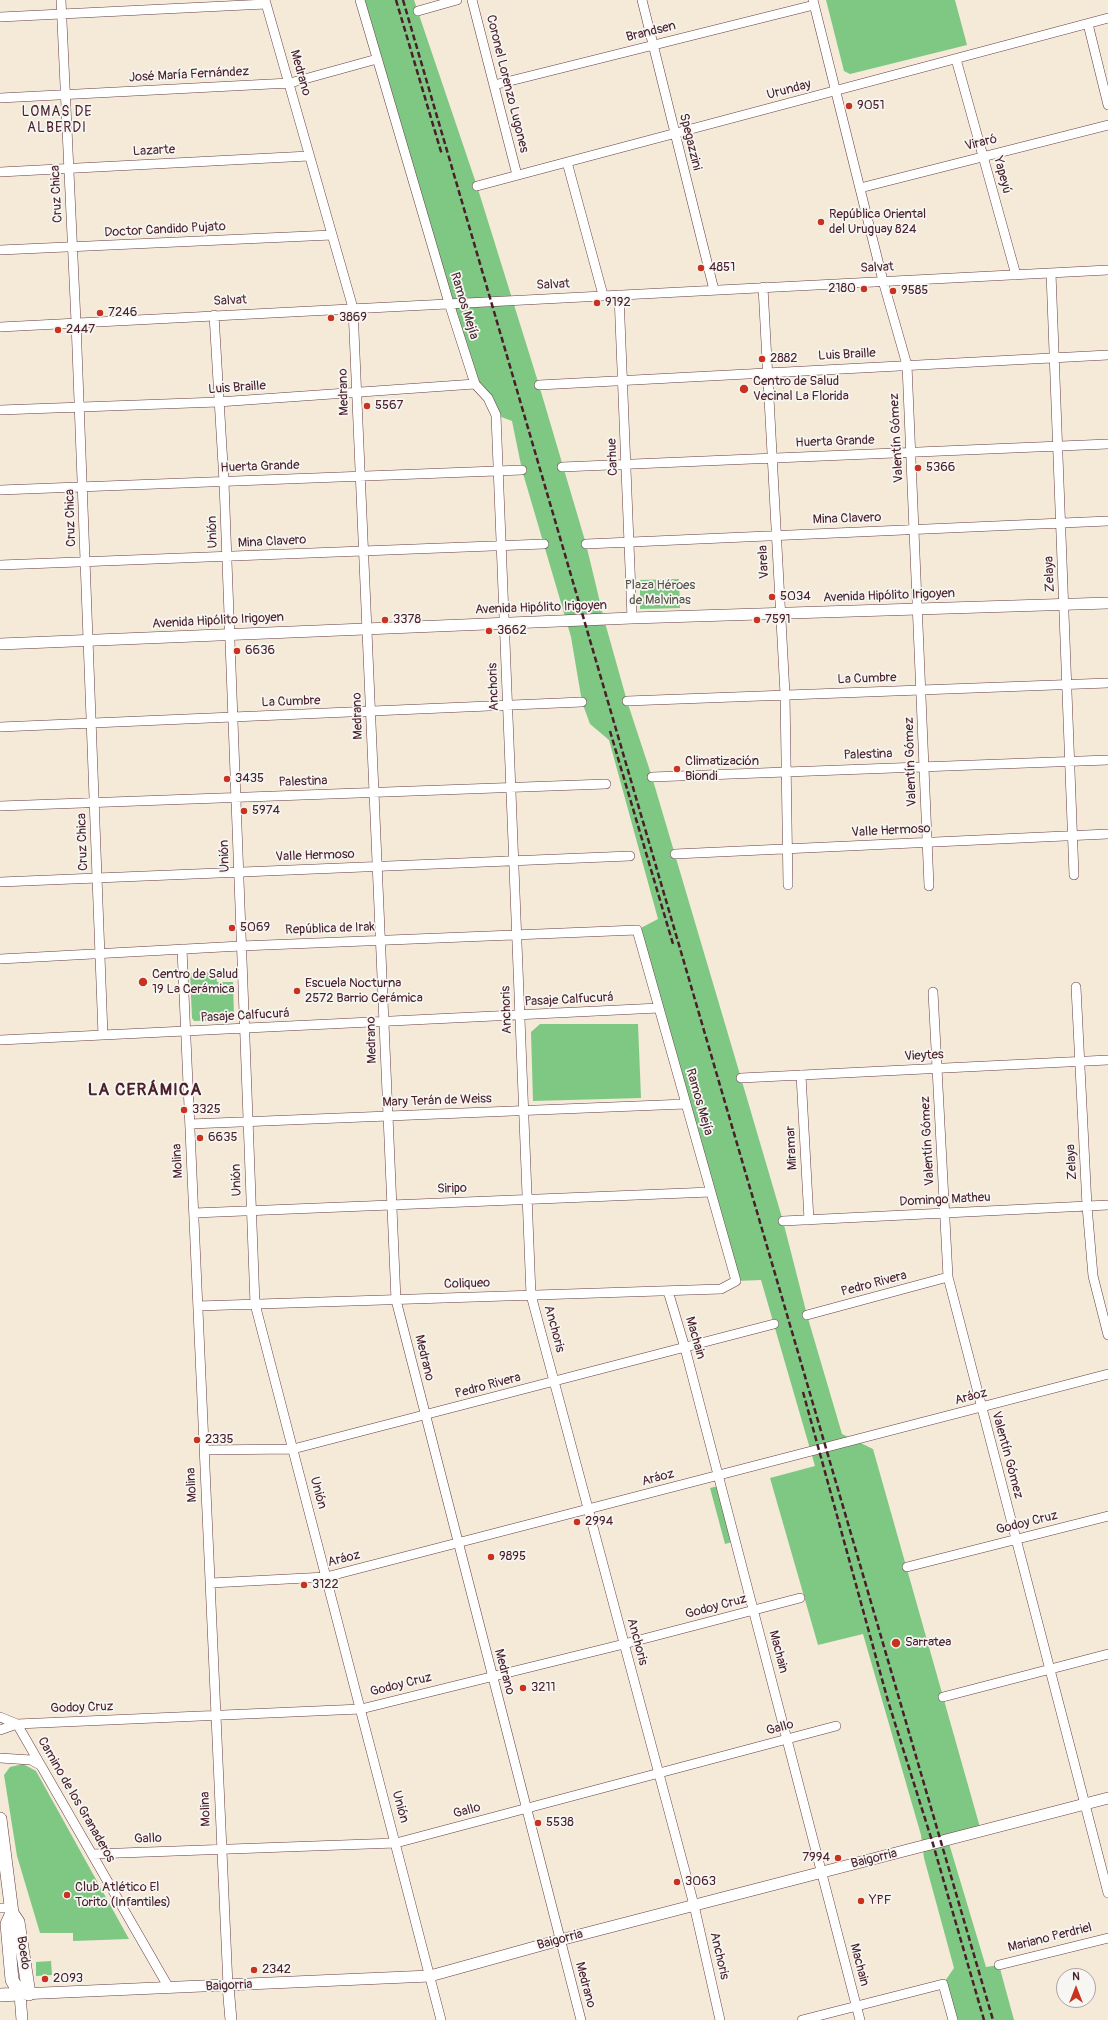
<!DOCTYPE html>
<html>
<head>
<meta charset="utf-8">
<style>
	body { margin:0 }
	#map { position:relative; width:1108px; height:2020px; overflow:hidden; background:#f5e9d8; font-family:Pangolin,sans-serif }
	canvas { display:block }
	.north { position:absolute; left:1056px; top:1968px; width:40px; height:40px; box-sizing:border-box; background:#f6f6f2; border:1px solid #b1a0a2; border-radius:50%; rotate:0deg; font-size:11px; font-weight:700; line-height:16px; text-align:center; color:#4a1f2b }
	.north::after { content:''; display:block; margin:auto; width:14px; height:18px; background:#c8321e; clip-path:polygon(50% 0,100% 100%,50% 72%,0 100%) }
</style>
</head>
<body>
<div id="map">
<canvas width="1108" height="2020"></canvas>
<div class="north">N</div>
</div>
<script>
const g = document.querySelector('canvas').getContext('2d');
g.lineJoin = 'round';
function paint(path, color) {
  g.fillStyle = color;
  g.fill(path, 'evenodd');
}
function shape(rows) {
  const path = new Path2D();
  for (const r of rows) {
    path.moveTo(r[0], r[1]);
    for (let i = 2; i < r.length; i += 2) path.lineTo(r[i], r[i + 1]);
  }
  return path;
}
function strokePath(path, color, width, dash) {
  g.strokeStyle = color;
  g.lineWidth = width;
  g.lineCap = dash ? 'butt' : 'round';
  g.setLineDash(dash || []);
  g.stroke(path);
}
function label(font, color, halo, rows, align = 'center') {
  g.font = font + ' Pangolin,sans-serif';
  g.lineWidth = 3.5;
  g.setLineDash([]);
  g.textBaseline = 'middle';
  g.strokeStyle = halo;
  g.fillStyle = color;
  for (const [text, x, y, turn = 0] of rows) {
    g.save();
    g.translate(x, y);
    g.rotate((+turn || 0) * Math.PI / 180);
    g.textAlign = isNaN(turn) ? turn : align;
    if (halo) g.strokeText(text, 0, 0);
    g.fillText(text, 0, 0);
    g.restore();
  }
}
paint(shape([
	[360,0,414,0,477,186,539,385,586,544,604,619,627,701,652,777,741,1078,783,1221,807,1315,842,1434,873,1449,981,1831,948,1840,986,1967,999,1965,1014,2020,953,2020,943,1984,954,1968,924,1858,921,1835,863,1634,818,1645,770,1478,815,1466,761,1280,736,1281,637,930,658,919,609,740,590,724,582,702,571,637,522,470,512,421,496,415,475,384],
	[826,0,955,0,967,45,850,74,844,71],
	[679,579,680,608,640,609,640,580],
	[216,972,217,982,233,982,234,1017,231,1020,194,1021,192,1018,190,973],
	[540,1024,638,1024,641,1098,533,1101,531,1032],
	[718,1486,732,1542,725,1544,710,1488],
	[23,1764,36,1771,129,1939,73,1941,73,1933,40,1933,17,1856,4,1775,10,1767],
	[51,1961,52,1975,36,1976,36,1962]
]), '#7fc884');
const minor = shape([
	[61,0,76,322,103,1035],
	[265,0,353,308,396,1300,581,2020],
	[360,0,449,303,475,384,488,398,496,415,531,1295,694,1905,720,2020],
	[472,0,517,175],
	[642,0,714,290],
	[813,0,883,281,907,365,929,886],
	[418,11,457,0],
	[0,17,266,4],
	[1088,24,1108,105],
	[956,59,1016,275],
	[494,85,814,5],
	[0,98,290,83,377,59],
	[567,162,603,295],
	[0,172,309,156],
	[477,186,1108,18],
	[860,188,1108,125],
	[0,250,332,235],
	[1051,273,1074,875],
	[763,287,785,694,788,885],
	[619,295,632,618],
	[214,315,224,482,255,1304,441,2020],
	[0,327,1108,270],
	[539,385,1108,355],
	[0,410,218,402,475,384],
	[562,467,1108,444],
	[0,490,522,470],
	[586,544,1108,521],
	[0,565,544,544],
	[627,701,1108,683],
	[0,727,582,702],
	[652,777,1108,760],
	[0,806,606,784],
	[675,854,1108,834],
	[0,882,630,856],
	[182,949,228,1986],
	[0,959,241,946,637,930,736,1281,721,1289,198,1306],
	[1076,987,1087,1206,1093,1276,1108,1335],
	[933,992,948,1277,1108,1893],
	[0,1040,659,1008],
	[801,1075,809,1220],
	[741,1078,1108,1060],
	[190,1124,686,1104],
	[194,1213,711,1192],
	[783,1221,1108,1205],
	[668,1291,685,1348,860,2020],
	[807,1315,948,1277],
	[205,1450,293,1449,774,1324],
	[907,1567,1108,1516],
	[211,1583,326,1577,1108,1374],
	[943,1697,1108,1654],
	[0,1717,17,1724,169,1988],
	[0,1730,17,1724,361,1709,624,1644,800,1598],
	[0,1758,31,1760,40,1765],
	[93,1854,396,1843,836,1726],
	[0,1908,11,1908],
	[999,1965,1108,1938],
	[802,2020,943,1984,953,2020]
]);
const tertiary = shape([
	[0,644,632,618,1108,603],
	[228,1986,231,2020],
	[22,2020,20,1994,430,1976,560,1940,1108,1798]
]);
const secondary = shape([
	[0,1819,12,1913,7,1924,12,1980,20,1994,0,1995],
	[12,1913,18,1922,29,1994]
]);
strokePath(minor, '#643d45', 10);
strokePath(tertiary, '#643d45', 12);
strokePath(secondary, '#643d45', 14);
strokePath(minor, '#fff', 9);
strokePath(tertiary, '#fff', 11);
strokePath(secondary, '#fff', 13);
strokePath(shape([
	[396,0,442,155],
	[403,0,993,2020],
	[610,731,673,944],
	[803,1392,888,1701,933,1844,984,2020]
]), '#4a1f2b', 2.5, [6, 3]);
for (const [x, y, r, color] of [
	[849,106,4,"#c8321e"],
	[821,222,4,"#c8321e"],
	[701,268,4,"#c8321e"],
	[864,289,4,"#c8321e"],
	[893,291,4,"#c8321e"],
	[597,303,4,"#c8321e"],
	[100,313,4,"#c8321e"],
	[331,318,4,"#c8321e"],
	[58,330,4,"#c8321e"],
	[762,359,4,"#c8321e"],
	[744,389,5,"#c8321e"],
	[367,406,4,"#c8321e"],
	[918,468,4,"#c8321e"],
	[772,597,4,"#c8321e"],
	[385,620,4,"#c8321e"],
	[757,620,4,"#c8321e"],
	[489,631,4,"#c8321e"],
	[237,651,4,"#c8321e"],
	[677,769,4,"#c8321e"],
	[227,779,4,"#c8321e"],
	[244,811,4,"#c8321e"],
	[232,928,4,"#c8321e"],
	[143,982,5,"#c8321e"],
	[297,991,4,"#c8321e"],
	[184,1110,4,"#c8321e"],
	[200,1138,4,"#c8321e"],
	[197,1440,4,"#c8321e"],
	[577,1522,4,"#c8321e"],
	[491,1557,4,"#c8321e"],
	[304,1585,4,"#c8321e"],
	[896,1643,5,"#c8321e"],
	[523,1688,4,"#c8321e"],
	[538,1823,4,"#c8321e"],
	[838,1858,4,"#c8321e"],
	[677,1882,4,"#c8321e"],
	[67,1895,4,"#c8321e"],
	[861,1901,4,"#c8321e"],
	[254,1970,4,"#c8321e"],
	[45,1979,4,"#c8321e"]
]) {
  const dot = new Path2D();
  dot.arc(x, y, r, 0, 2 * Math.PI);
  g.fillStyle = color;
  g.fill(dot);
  strokePath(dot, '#f6f6f2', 1.5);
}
label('13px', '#4a1f2b', '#f6f6f2', [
	["Brandsen",651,32,-14],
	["Medrano",300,73,74],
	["José María Fernández",189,75,-3],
	["Coronel Lorenzo Lugones",507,84,76],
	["Urunday",789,90,-15],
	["Spegazzini",690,142,76],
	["Viraró",981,143,-14],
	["Lazarte",154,151,-3],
	["Yapeyú",1002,175,75],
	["Cruz Chica",57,194,-93],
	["Doctor Candido Pujato",165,230,-3],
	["Salvat",877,268,-3],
	["Salvat",553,285,-3],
	["Salvat",230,301,-3],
	["Ramos Mejía",464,306,73],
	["Luis Braille",847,355,-3],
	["Luis Braille",237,388,-4],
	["Medrano",344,392,-92],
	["Valentín Gómez",897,438,-93],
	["Huerta Grande",835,442,-2],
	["Carhue",613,457,-92],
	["Huerta Grande",260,467,-2],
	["Cruz Chica",71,518,-92],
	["Mina Clavero",847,519,-2],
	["Unión",213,532,-92],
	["Mina Clavero",272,542,-3],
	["Varela",764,562,-93],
	["Zelaya",1050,574,-92],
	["Avenida Hipólito Irigoyen",889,596,-2],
	["Avenida Hipólito Irigoyen",541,608,-2],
	["Avenida Hipólito Irigoyen",218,621,-3],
	["La Cumbre",867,679,-2],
	["Anchoris",494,687,-92],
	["La Cumbre",291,702,-2],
	["Medrano",358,716,-92],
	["Palestina",868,755,-2],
	["Valentín Gómez",911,762,-92],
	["Palestina",303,782,-2],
	["Valle Hermoso",891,831,-3],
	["Cruz Chica",83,842,-92],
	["Unión",225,856,-92],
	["Valle Hermoso",315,856,-2],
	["República de Irak",330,929,-2],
	["Pasaje Calfucurá",569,1000,-3],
	["Anchoris",507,1010,-92],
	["Pasaje Calfucurá",245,1016,-3],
	["Medrano",372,1040,-92],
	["Vieytes",924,1056,-3],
	["Mary Terán de Weiss",437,1101,-2],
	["Ramos Mejía",699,1102,74],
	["Valentín Gómez",928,1141,-93],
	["Miramar",792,1148,-93],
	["Molina",178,1161,-93],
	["Zelaya",1072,1162,-93],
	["Unión",237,1180,-92],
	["Siripo",452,1189,-2],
	["Domingo Matheu",945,1200,-3],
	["Coliqueo",467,1284,-2],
	["Pedro Rivera",874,1284,-15],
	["Anchoris",554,1329,75],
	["Machain",695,1338,74],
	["Medrano",424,1358,76],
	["Pedro Rivera",488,1386,-15],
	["Aráoz",971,1397,-15],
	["Valentín Gómez",1007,1455,75],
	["Aráoz",658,1478,-15],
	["Molina",192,1485,-93],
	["Unión",318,1493,75],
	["Godoy Cruz",1027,1523,-14],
	["Aráoz",344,1559,-14],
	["Godoy Cruz",716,1607,-15],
	["Anchoris",637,1642,75],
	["Machain",778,1652,75],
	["Medrano",504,1672,75],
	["Godoy Cruz",401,1685,-14],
	["Godoy Cruz",82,1708,-2],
	["Gallo",780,1728,-15],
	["Camino de los Granaderos",76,1800,60],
	["Unión",400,1807,75],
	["Molina",206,1809,-92],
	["Gallo",467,1811,-15],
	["Gallo",148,1839,-2],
	["Baigorria",874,1859,-14],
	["Mariano Perdriel",1050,1938,-14],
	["Baigorria",560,1940,-15],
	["Boedo",23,1953,81],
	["Anchoris",719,1956,77],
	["Machain",859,1965,75],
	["Medrano",585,1985,75],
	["Baigorria",229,1986,-3]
]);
label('13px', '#4a1f2b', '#f6f6f2', [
	["9051",857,106],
	["República Oriental",829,215],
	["del Uruguay 824",829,230],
	["4851",709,268],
	["2180",856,289,"right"],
	["9585",901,291],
	["9192",605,303],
	["7246",108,313],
	["3869",339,318],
	["2447",66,330],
	["2882",770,359],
	["Centro de Salud",753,382],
	["Vecinal La Florida",753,397],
	["5567",375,406],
	["5366",926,468],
	["5034",780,597],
	["3378",393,620],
	["7591",765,620],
	["3662",497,631],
	["6636",245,651],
	["Climatización",685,762],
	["Biondi",685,777],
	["3435",235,779],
	["5974",252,811],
	["5069",240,928],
	["Centro de Salud",152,975],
	["19 La Cerámica",152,990],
	["Escuela Nocturna",305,984],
	["2572 Barrio Cerámica",305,999],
	["3325",192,1110],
	["6635",208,1138],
	["2335",205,1440],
	["2994",585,1522],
	["9895",499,1557],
	["3122",312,1585],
	["Sarratea",905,1643],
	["3211",531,1688],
	["5538",546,1823],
	["7994",830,1858,"right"],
	["3063",685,1882],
	["Club Atlético El",75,1888],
	["Torito (Infantiles)",75,1903],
	["YPF",869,1901],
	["2342",262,1970],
	["2093",53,1979]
], 'left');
label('13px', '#5a5246', '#f6f6f2', [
	["Plaza Héroes",660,586],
	["de Malvinas",660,601]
]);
g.letterSpacing = '1px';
label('14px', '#4a1f2b', '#f6f6f2', [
	["LOMAS DE",57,112],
	["ALBERDI",57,128]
]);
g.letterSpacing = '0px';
g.letterSpacing = '1px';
label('bold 17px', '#4a1f2b', '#f6f6f2', [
	["LA CERÁMICA",145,1091]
]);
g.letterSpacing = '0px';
</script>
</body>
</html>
